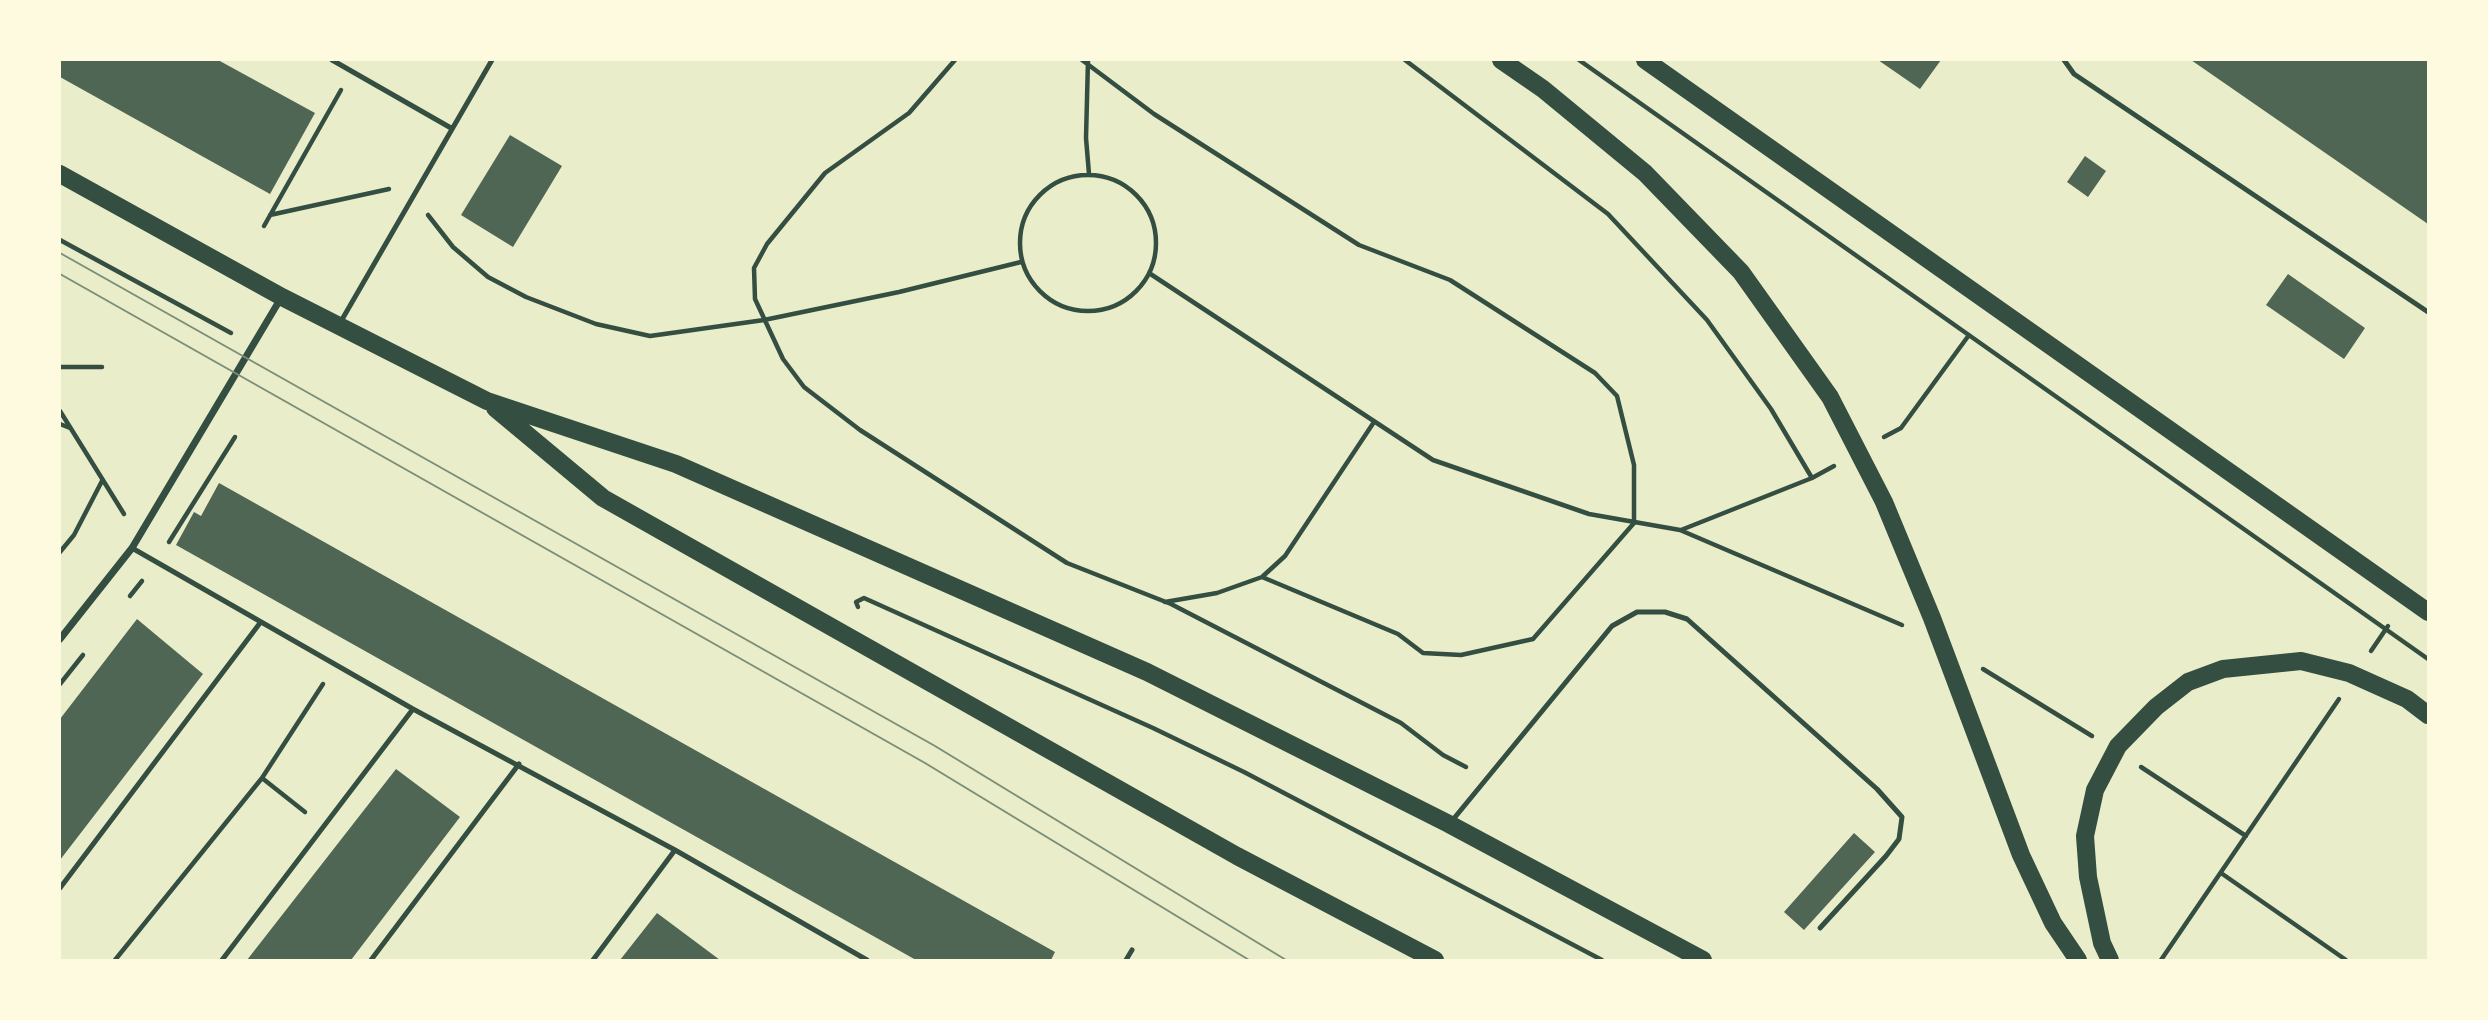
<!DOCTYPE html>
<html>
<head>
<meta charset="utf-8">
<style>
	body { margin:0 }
	#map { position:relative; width:2488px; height:1020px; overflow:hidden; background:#e9edc9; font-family:Lato,sans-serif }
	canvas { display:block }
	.frame { position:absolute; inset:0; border:61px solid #fefae0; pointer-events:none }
</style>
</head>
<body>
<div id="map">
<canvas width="2488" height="1020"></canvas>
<div class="frame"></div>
</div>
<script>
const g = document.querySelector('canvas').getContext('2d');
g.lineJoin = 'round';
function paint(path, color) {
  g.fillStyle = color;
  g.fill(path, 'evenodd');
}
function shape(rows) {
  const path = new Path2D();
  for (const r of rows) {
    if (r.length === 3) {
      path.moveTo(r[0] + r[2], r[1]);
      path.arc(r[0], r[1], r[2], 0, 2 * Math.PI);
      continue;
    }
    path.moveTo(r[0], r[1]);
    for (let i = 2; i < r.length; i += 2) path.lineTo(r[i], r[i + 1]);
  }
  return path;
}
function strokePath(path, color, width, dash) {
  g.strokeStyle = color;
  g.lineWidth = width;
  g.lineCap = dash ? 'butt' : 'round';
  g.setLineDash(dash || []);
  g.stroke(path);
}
paint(shape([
	[60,60,218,60,315,113,270,194,60,77],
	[1878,60,1941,60,1920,89],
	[2191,60,2428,60,2428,224],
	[510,135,562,166,513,247,461,215],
	[2085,156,2106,171,2088,197,2067,182],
	[2288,274,2365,328,2344,359,2266,305],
	[219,483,1055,952,1051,960,916,960,176,545,194,512,201,516],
	[137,619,203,674,60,860,60,719],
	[396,769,460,817,351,960,247,960],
	[1854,833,1875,852,1804,930,1784,912],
	[657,913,720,960,620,960]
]), '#4f6655');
strokePath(shape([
	[955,60,909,113,825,173,767,244,754,268,755,299,783,359,804,387,860,430,1067,563,1171,604,1401,723,1443,755,1466,767],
	[1082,60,1154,114,1359,245,1450,280,1595,373,1617,396,1634,465,1634,523,1533,639,1461,655,1423,653,1398,634,1262,577],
	[1088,60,1086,138,1089,174],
	[1405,60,1608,214,1707,320,1771,409,1812,478],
	[1579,60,2428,659],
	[1088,243,68],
	[270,215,389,189],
	[428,215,453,247,488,277,526,297,596,324,650,336,764,320,899,292,1021,262],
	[264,226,341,90],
	[60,240,231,333],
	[1149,273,1433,460,1589,514,1680,530,1902,625],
	[60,367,102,367],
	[60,411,124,514],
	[60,424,70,428],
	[1884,437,1901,428,1969,335],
	[1681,530,1812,478,1834,466],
	[169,542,235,437],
	[60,552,74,535,102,481],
	[130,596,142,581],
	[1165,602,1217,593,1262,577,1285,556,1374,422],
	[858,607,856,602,864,598,1153,728,1244,772,1602,960],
	[2371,651,2388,626],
	[1983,669,2092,736],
	[60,684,83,655],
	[2141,767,2246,836],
	[262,778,305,812],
	[2221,873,2346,960],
	[115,960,262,778,323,684],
	[2161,960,2339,699]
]), '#344e41', 4.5);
strokePath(shape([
	[332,60,451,128],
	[2064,60,2074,74,2428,312],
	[340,323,492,60],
	[132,548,413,709,675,850,867,960],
	[1451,822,1612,626,1637,612,1665,612,1687,619,1877,789,1902,817,1899,839,1886,856,1820,928],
	[60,888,260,623],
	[222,960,413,709],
	[371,960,519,764],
	[593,960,675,850],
	[1126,960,1132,950]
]), '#344e41', 5);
strokePath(shape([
	[60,639,132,548,281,298]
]), '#344e41', 7);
strokePath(shape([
	[1501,60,1543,89,1645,173,1741,272,1830,397,1884,502,1932,618,2021,855,2053,923,2078,960],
	[1645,60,2428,612],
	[60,174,282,297,487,401,676,464,1147,672,1449,824,1703,960],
	[495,408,603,498,1237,856,1435,960],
	[2110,960,2102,943,2088,877,2085,836,2095,790,2118,746,2156,707,2188,682,2223,669,2301,661,2349,673,2407,699,2428,715]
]), '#344e41', 18);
strokePath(shape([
	[60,253,935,746,1286,960],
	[60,274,925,763,1249,960]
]), '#7c8e77', 2);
</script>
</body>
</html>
